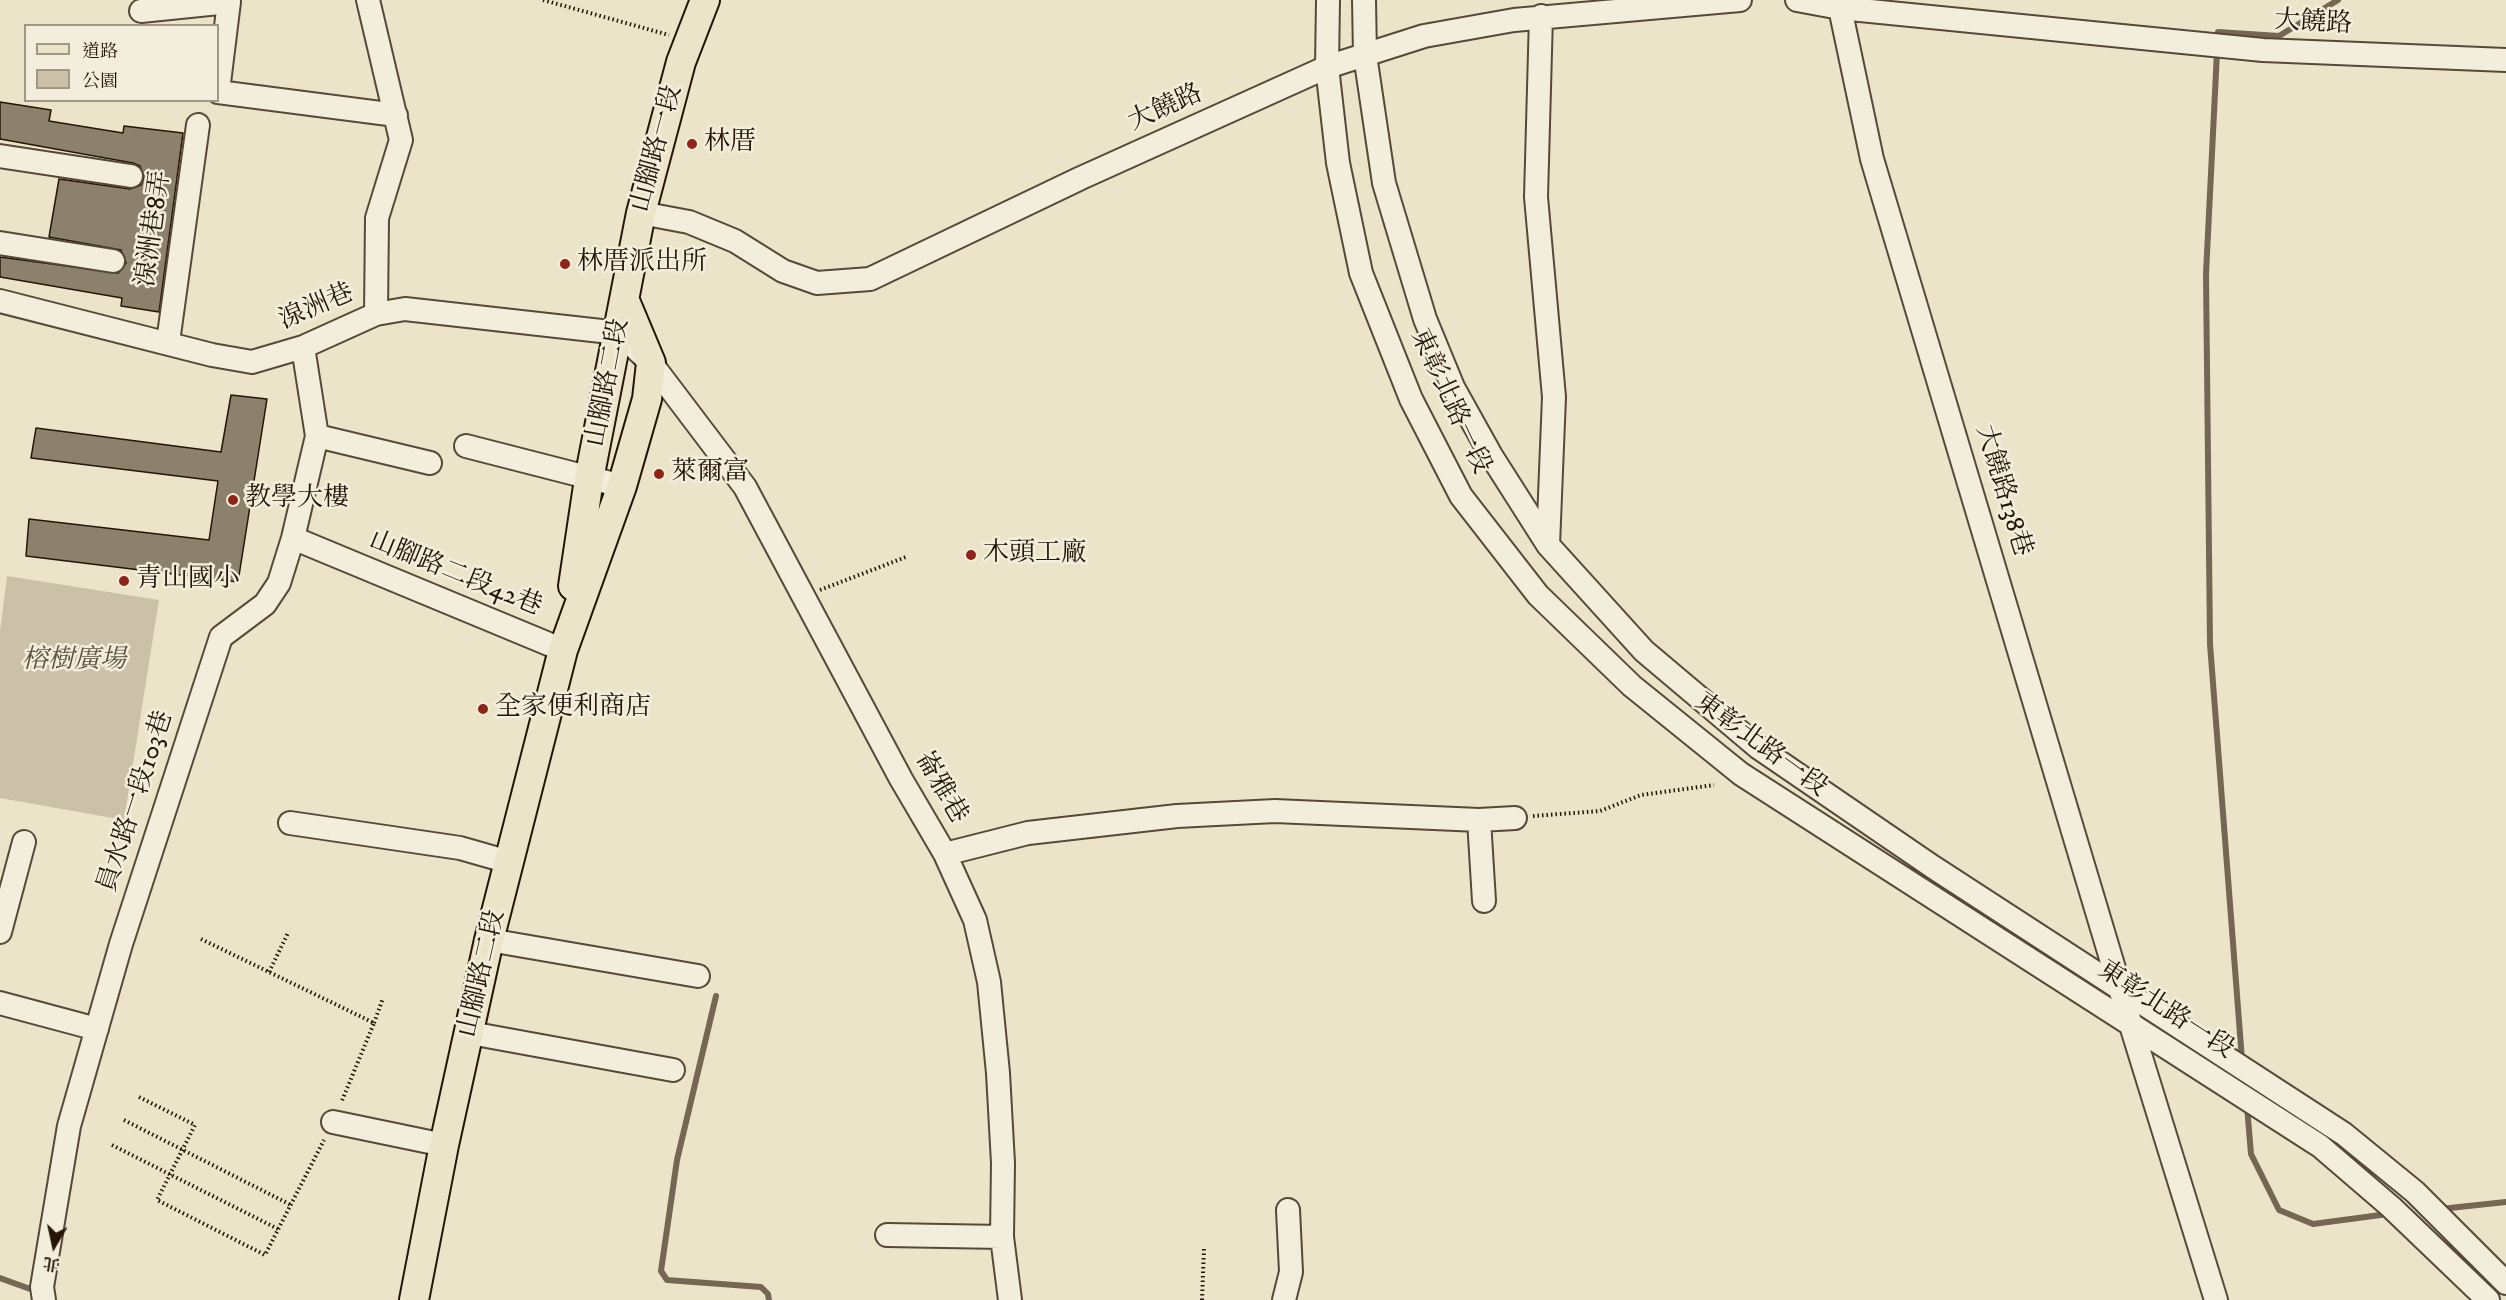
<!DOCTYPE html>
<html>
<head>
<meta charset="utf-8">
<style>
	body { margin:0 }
	#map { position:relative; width:2506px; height:1300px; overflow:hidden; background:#ece4c9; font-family:"IM FELL DW Pica","Noto Serif TC",serif }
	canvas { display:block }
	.legend { position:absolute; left:24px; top:24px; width:195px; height:78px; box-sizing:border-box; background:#f3eddc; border:2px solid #a19787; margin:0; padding:8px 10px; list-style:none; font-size:18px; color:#251507 }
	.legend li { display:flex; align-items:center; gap:12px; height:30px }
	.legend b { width:30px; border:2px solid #a19787 }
	.north { position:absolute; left:24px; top:1216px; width:60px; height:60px; -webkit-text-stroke:4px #f3eddc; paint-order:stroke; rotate:189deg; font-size:16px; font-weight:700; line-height:24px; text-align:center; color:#251507 }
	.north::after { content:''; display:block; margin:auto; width:21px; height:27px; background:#251507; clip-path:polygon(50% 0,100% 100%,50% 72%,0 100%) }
</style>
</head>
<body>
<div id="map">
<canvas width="2506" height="1300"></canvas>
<ul class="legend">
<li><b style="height:8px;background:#ece4c9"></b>道路</li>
<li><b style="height:16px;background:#cac1a8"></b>公園</li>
</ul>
<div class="north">北</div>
</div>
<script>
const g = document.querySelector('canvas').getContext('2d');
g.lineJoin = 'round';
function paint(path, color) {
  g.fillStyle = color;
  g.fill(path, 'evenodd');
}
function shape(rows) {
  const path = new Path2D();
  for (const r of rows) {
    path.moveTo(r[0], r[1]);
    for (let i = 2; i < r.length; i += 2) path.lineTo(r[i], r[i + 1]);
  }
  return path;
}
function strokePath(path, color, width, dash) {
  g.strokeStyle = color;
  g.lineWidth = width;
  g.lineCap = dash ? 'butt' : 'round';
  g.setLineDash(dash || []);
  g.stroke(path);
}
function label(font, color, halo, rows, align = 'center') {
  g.font = font + ' "IM FELL DW Pica","Noto Serif TC",serif';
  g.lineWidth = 5;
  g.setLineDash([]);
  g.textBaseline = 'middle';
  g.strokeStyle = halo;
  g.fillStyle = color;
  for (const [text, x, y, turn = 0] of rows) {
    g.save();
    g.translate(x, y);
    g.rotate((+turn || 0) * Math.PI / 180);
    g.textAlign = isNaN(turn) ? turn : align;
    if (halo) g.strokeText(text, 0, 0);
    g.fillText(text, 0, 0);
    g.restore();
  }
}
paint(shape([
	[7,576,159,600,124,820,0,798,0,631]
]), '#cac1a8');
strokePath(shape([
	[716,996,677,1160,661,1271,667,1280,761,1287,768,1294,769,1300],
	[2242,1060,2210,644,2206,274,2218,32,2279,36,2338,0],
	[2247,1106,2251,1154,2279,1210,2313,1224,2388,1214],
	[2440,1209,2506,1202],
	[0,1278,33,1290,34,1293]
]), '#746754', 6);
const building = shape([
	[0,102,51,110,49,121,123,133,124,126,183,133,159,312,121,306,122,298,0,277,0,257,118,273,126,263,121,250,49,237,59,179,130,189,141,185,144,177,140,166,133,163,0,139,0,102],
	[231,395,267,399,238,582,26,556,29,519,209,540,218,481,31,458,36,428,221,452,231,395]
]);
paint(building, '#8c816c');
strokePath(building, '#251507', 1.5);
const minor = shape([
	[368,0,401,140,377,218,376,314],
	[1328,0,1327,67,1338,163,1361,273,1411,399,1461,496,1538,595,1632,686,1741,774,2320,1146,2391,1207,2488,1300],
	[1364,0,1365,55,1384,183,1425,319,1453,387,1492,457,1548,545,1644,651,1759,748,1933,867,2344,1134,2415,1192,2506,1283],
	[1797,0,1840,8,2263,50,2506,60],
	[1840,8,1872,159,2130,1022,2216,1300],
	[141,11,229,2,218,91],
	[1541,16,1536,197,1554,397,1548,545],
	[218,92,396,115],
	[0,156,131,176],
	[641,213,689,222,735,241,783,271,817,283,870,279,1081,178,1327,67,1424,36,1514,20,1740,0],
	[0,243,113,261],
	[0,301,212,355,252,362,303,347,376,314,405,309,619,333,651,363,745,487,901,779,945,854,975,920,989,982,998,1073,1003,1163,1002,1237,1010,1300],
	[168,342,198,125],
	[317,436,430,463],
	[466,446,622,486],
	[293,538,563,650],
	[1479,820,1484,901],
	[290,823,460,848,509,862],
	[945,854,1028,833,1177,816,1275,811,1479,820,1515,818],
	[0,932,24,842],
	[489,940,698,976],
	[0,1003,97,1029],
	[470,1033,673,1070],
	[333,1122,444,1145],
	[887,1235,1002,1237],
	[44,1300,42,1287,69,1126,121,944,221,637,265,604,279,583,293,538,317,436,303,347],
	[1284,1300,1291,1272,1288,1210]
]);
const major = shape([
	[573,586,589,479,641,213,681,62,705,0],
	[414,1300,444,1145,489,940,563,650,622,486,647,399,651,363,625,301]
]);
strokePath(minor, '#574938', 26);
strokePath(major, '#251507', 32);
strokePath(shape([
	[543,0,669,35],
	[820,590,906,557],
	[1533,816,1600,811,1641,795,1714,785],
	[201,939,374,1023,341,1103],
	[269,972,288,933],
	[374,1023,383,998],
	[139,1097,195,1125,157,1200,265,1255,324,1140],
	[124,1120,291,1205],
	[112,1145,278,1229],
	[1202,1300,1204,1248]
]), '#251507', 4, [1.5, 3]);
strokePath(minor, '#f3eddc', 22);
strokePath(major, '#ece4c9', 28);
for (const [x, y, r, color] of [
	[692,144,6,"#8f2418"],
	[565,264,6,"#8f2418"],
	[659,474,6,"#8f2418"],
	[233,500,6,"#8f2418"],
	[971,555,6,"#8f2418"],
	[124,581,6,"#8f2418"],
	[483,709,6,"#8f2418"]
]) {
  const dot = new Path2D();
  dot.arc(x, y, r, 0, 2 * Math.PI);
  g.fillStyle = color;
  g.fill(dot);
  strokePath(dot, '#f3eddc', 2);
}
label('26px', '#251507', '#f3eddc', [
	["大饒路",2313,24,3],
	["大饒路",1166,109,-24],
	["山腳路一段",658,149,-75],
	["湶洲巷8弄",155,229,-82],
	["湶洲巷",317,308,-23],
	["山腳路二段",609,383,-79],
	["東彰北路一段",1449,402,65],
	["大饒路138巷",2002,491,73],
	["山腳路二段42巷",455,575,22],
	["東彰北路一段",1760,746,36],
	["崙雅巷",940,788,60],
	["員水路一段103巷",137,802,-72],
	["山腳路二段",483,974,-77],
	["東彰北路一段",2165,1011,33]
]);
label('26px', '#251507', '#f3eddc', [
	["林厝",704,144],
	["林厝派出所",577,264],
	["萊爾富",671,474],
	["教學大樓",245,500],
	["木頭工廠",983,555],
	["青山國小",136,581],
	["全家便利商店",495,709]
], 'left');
label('italic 26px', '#5f513f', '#f3eddc', [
	["榕樹廣場",74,662]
]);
</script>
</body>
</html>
